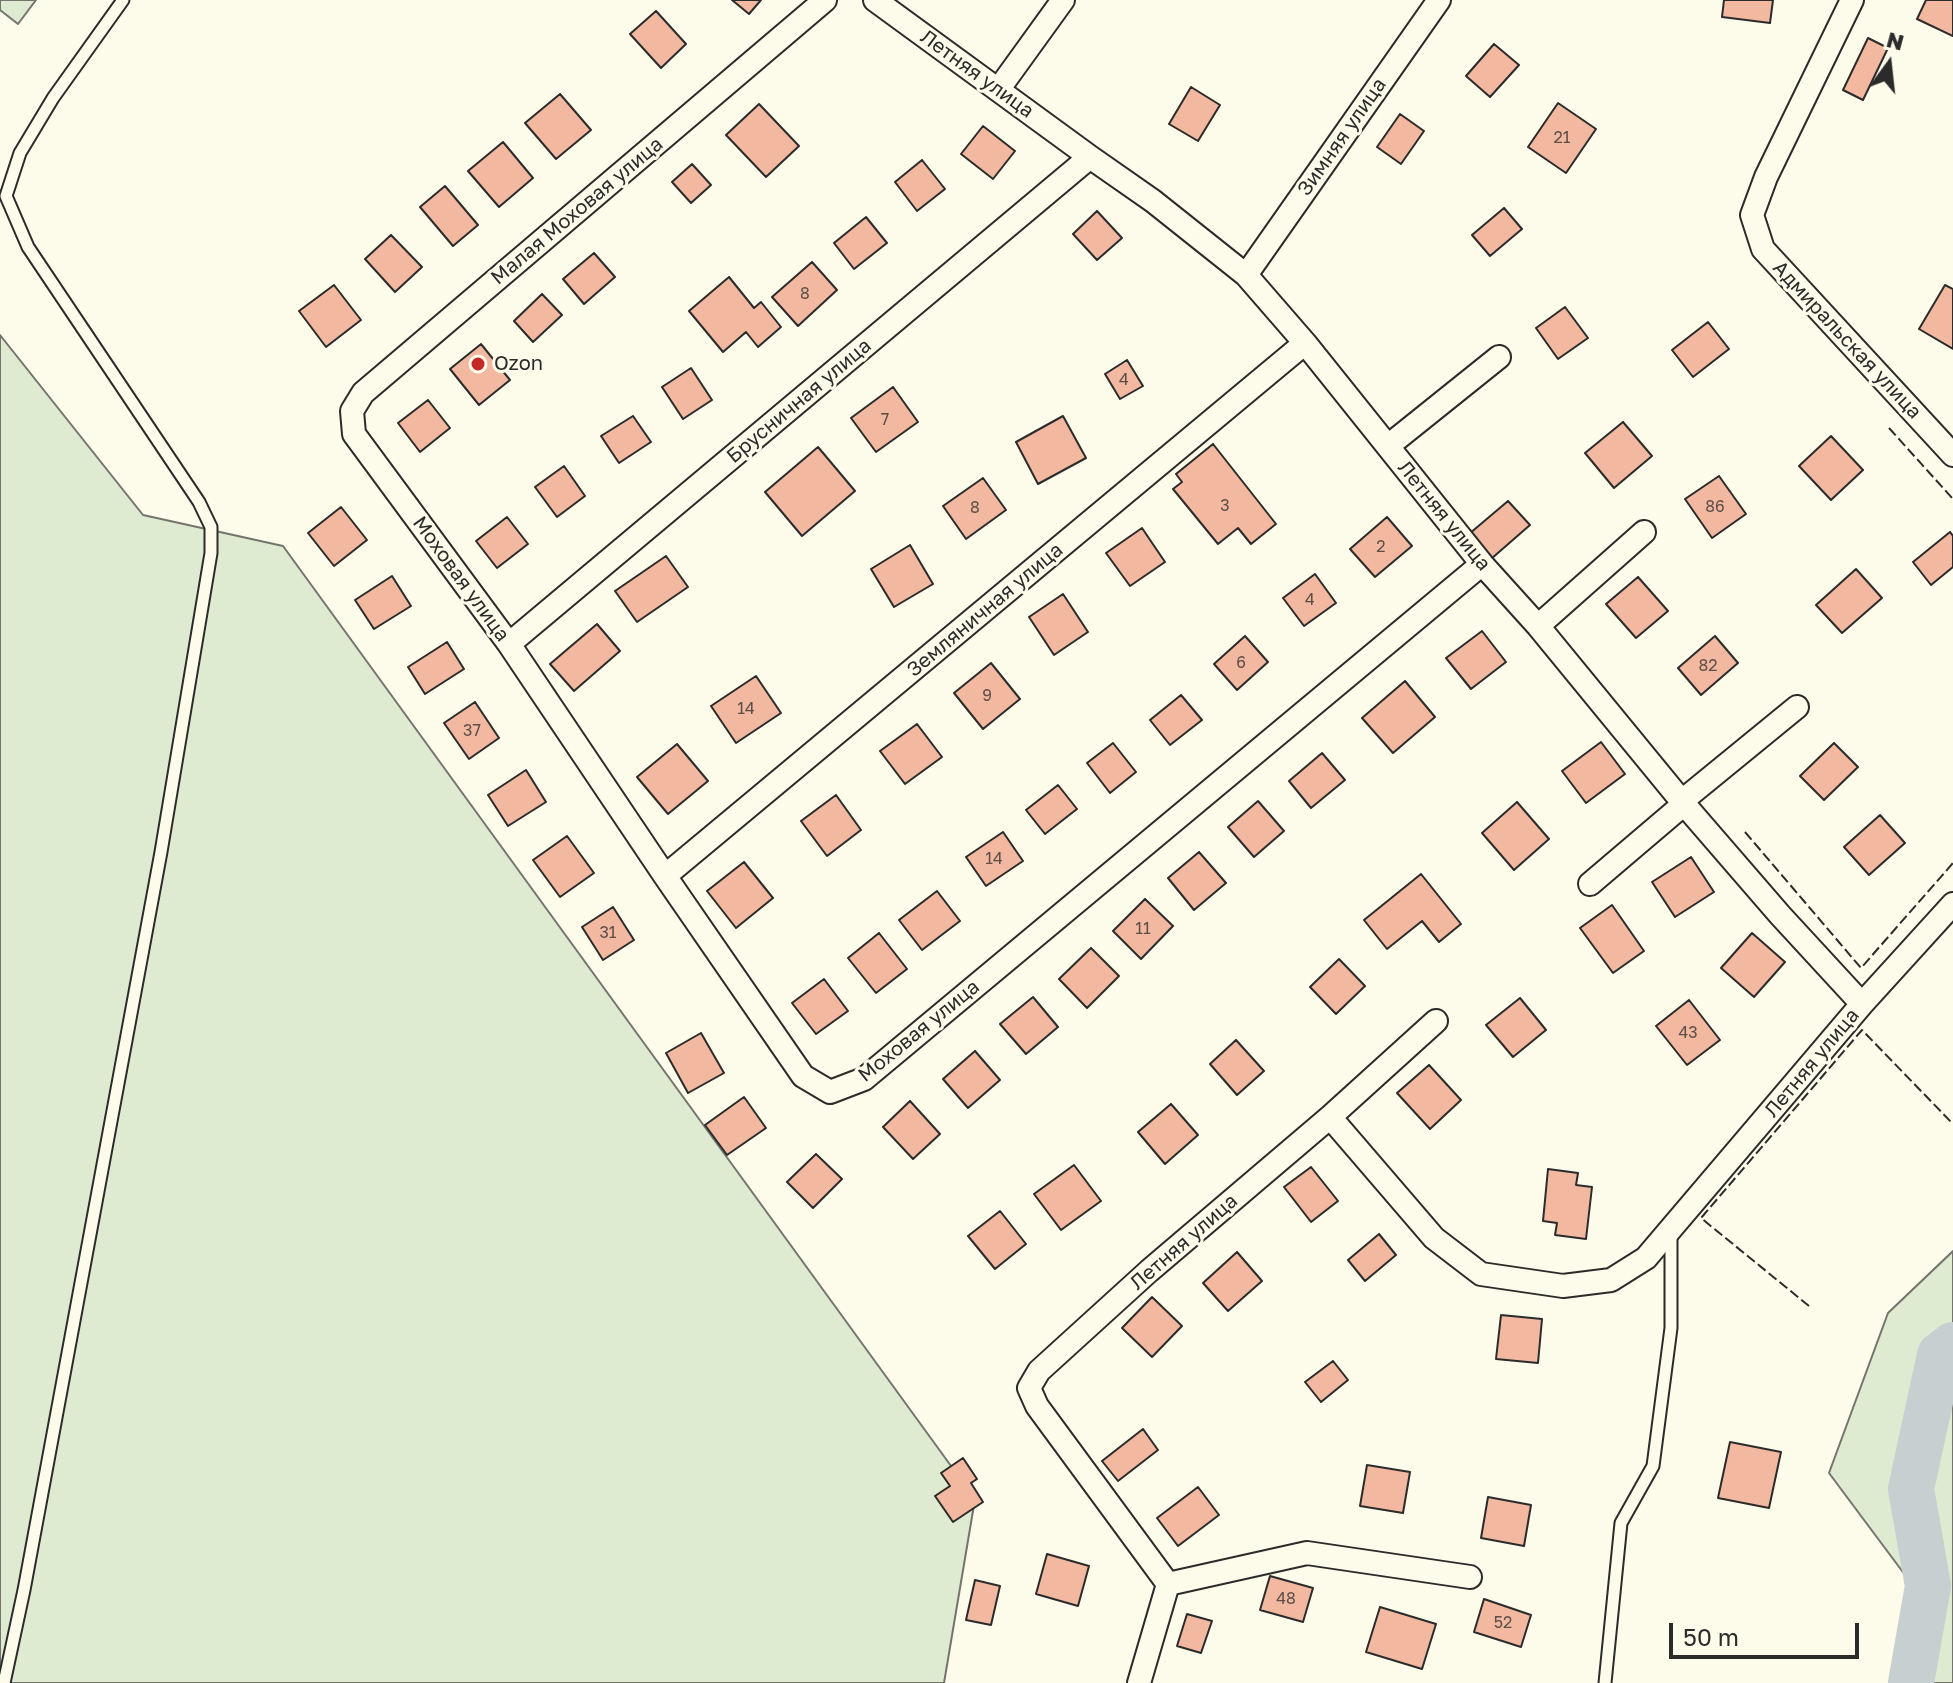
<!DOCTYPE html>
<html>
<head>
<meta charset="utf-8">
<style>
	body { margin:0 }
	#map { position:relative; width:1953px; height:1683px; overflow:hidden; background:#fdfbea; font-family:"Golos Text",sans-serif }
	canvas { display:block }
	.north { position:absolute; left:1849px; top:24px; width:80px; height:80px; -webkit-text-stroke:6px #fdfbea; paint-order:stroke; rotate:15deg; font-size:22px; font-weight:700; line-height:32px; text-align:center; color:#2b2b2b }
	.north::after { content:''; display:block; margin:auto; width:28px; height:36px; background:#2b2b2b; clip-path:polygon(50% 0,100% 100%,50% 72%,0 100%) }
	.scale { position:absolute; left:1669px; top:1623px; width:190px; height:36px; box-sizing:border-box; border:4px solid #2b2b2b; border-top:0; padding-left:10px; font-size:24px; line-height:28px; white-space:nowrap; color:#2b2b2b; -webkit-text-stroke:6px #fdfbea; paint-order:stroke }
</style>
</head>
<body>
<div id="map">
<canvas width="1953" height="1683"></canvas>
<div class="north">N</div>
<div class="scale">50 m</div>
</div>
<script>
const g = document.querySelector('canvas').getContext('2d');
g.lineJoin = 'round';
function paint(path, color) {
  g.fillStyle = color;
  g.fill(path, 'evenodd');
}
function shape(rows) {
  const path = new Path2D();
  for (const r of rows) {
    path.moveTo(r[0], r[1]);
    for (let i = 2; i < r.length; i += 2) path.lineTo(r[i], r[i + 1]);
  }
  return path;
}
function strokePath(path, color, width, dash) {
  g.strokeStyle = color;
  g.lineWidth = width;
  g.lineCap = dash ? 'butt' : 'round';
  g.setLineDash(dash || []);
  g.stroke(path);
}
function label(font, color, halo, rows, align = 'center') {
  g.font = font + ' "Golos Text",sans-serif';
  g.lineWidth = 6;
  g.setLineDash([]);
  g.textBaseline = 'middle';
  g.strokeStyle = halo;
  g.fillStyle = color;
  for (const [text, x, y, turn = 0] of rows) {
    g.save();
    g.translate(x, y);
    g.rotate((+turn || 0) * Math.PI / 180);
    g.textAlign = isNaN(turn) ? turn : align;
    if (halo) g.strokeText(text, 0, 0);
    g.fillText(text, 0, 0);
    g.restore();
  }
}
const green = shape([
	[0,0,36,0,18,24,0,10,0,0],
	[0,335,143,515,283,546,975,1499,944,1683,0,1683,0,335],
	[1953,1251,1953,1683,1893,1683,1911,1583,1829,1473,1888,1313,1953,1251]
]);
paint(green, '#deebd1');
strokePath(green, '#74746e', 2);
strokePath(shape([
	[1911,1683,1928,1586,1911,1489,1940,1355,1953,1345]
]), '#c7d0d0', 46);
const building = shape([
	[732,0,761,0,749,14,732,0],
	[1724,0,1773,0,1770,23,1722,17,1724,0],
	[1926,0,1953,0,1953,36,1917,19,1926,0],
	[656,11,686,44,661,68,630,34,656,11],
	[1868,38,1888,48,1863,100,1843,90,1868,38],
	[1494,44,1519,65,1490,97,1466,76,1494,44],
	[1191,87,1220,105,1198,141,1169,124,1191,87],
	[560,94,591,130,556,159,525,123,560,94],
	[1558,103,1596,129,1566,173,1528,147,1558,103],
	[759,104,799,146,766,177,726,135,759,104],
	[1400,114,1424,131,1401,164,1377,147,1400,114],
	[983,126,1015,151,993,179,961,154,983,126],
	[503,142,533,178,499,207,468,171,503,142],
	[922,160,945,189,917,211,895,182,922,160],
	[692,164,711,185,691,203,672,182,692,164],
	[445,186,478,225,453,246,420,207,445,186],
	[1504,208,1522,229,1490,256,1472,235,1504,208],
	[1097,211,1122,238,1097,260,1073,234,1097,211],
	[866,217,887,243,854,269,834,243,866,217],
	[391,235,422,267,395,292,365,259,391,235],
	[594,253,615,277,584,304,563,279,594,253],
	[812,262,837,290,798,326,772,297,812,262],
	[729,277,754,308,761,302,781,327,758,347,746,332,723,352,689,311,729,277],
	[334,285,361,320,326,347,299,311,334,285],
	[1945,285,1953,289,1953,349,1919,329,1945,285],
	[542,294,562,315,533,342,514,321,542,294],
	[1565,307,1588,338,1558,359,1536,328,1565,307],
	[1708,322,1729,349,1693,377,1672,350,1708,322],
	[481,344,510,380,479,405,450,369,481,344],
	[1127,360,1143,386,1120,399,1105,374,1127,360],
	[691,368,712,400,683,419,662,387,691,368],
	[893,387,918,422,876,452,851,418,893,387],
	[428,400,450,428,420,452,398,423,428,400],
	[633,416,651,442,619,463,601,436,633,416],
	[1063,416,1086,458,1038,484,1016,442,1063,416],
	[1623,422,1652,456,1614,488,1585,453,1623,422],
	[1831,436,1863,470,1831,500,1799,466,1831,436],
	[1213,444,1276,524,1251,544,1238,528,1218,544,1173,489,1182,482,1176,474,1213,444],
	[818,447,855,491,802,536,765,492,818,447],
	[564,466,585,496,557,517,535,487,564,466],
	[1719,476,1746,514,1712,538,1685,499,1719,476],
	[983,478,1006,510,966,539,943,506,983,478],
	[1508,501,1530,525,1491,559,1469,534,1508,501],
	[341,507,367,540,334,566,308,533,341,507],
	[507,517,528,544,497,568,476,541,507,517],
	[1387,517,1412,546,1375,577,1350,549,1387,517],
	[1142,528,1165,562,1130,586,1106,553,1142,528],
	[1950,532,1953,536,1953,567,1931,585,1913,562,1950,532],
	[910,545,933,584,894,607,871,569,910,545],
	[666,556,688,587,637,622,615,591,666,556],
	[1856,569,1882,598,1842,633,1816,605,1856,569],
	[1315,574,1336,603,1304,626,1283,598,1315,574],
	[392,576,411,606,374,629,355,600,392,576],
	[1638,577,1668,611,1636,638,1606,604,1638,577],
	[1063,594,1088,632,1054,655,1029,617,1063,594],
	[597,624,620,651,574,691,550,664,597,624],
	[1482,631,1506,662,1471,689,1446,658,1482,631],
	[1245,636,1268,662,1237,690,1214,664,1245,636],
	[1715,636,1738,663,1701,695,1678,668,1715,636],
	[447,642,464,669,425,694,408,667,447,642],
	[991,663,1020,699,983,729,954,693,991,663],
	[756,676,781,713,736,743,711,706,756,676],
	[1405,681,1435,717,1393,753,1362,718,1405,681],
	[1181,695,1202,720,1170,745,1150,720,1181,695],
	[475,702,499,738,469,759,444,723,475,702],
	[917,724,942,757,905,784,880,751,917,724],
	[1601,742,1625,774,1586,803,1562,771,1601,742],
	[1113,743,1136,772,1110,793,1087,763,1113,743],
	[1834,743,1858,767,1824,800,1800,776,1834,743],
	[677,744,708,781,668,814,637,777,677,744],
	[1322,753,1345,780,1311,808,1289,781,1322,753],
	[526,770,546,802,508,826,488,795,526,770],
	[1058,785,1077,809,1045,834,1026,810,1058,785],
	[836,795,861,830,827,856,801,821,836,795],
	[1258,801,1284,831,1254,857,1228,827,1258,801],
	[1517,802,1549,839,1514,870,1482,833,1517,802],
	[1880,815,1905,843,1869,875,1844,847,1880,815],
	[1003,832,1023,861,986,886,966,857,1003,832],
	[567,836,594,873,560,897,533,860,567,836],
	[1199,852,1226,883,1194,910,1168,878,1199,852],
	[1691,857,1714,892,1675,917,1652,882,1691,857],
	[744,862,773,898,736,928,707,891,744,862],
	[1421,874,1461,924,1439,942,1422,921,1387,949,1364,920,1421,874],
	[937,891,960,921,922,950,899,920,937,891],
	[1145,899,1173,926,1141,959,1113,931,1145,899],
	[1612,905,1644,951,1613,973,1580,928,1612,905],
	[613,907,634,940,603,960,582,927,613,907],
	[879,933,907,969,876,993,848,958,879,933],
	[1752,933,1785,962,1754,997,1721,968,1752,933],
	[1091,948,1119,976,1087,1008,1059,979,1091,948],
	[1339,959,1365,986,1336,1014,1310,987,1339,959],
	[824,979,848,1011,816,1034,792,1003,824,979],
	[1033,997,1058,1027,1026,1054,1000,1024,1033,997],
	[1520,998,1546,1030,1513,1057,1486,1025,1520,998],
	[1689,1000,1720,1040,1687,1065,1656,1026,1689,1000],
	[701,1033,724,1073,688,1093,666,1053,701,1033],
	[1236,1040,1264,1071,1237,1095,1210,1064,1236,1040],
	[975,1051,1000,1080,968,1108,943,1079,975,1051],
	[1429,1065,1461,1100,1430,1129,1397,1093,1429,1065],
	[744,1097,766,1128,727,1155,705,1125,744,1097],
	[910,1101,940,1134,913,1159,883,1127,910,1101],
	[1171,1104,1198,1135,1165,1164,1138,1132,1171,1104],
	[816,1154,842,1179,813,1208,787,1182,816,1154],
	[1074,1165,1101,1201,1061,1230,1034,1194,1074,1165],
	[1311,1167,1338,1201,1311,1222,1284,1187,1311,1167],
	[1548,1169,1578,1173,1576,1185,1592,1187,1586,1239,1555,1235,1557,1223,1543,1221,1548,1169],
	[1000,1211,1026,1244,995,1269,968,1236,1000,1211],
	[1379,1234,1396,1255,1365,1281,1348,1260,1379,1234],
	[1237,1252,1262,1281,1228,1311,1203,1283,1237,1252],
	[1152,1297,1182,1326,1152,1357,1122,1328,1152,1297],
	[1501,1315,1542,1319,1538,1363,1496,1359,1501,1315],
	[1333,1361,1348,1380,1321,1402,1305,1382,1333,1361],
	[1143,1429,1158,1450,1118,1481,1102,1461,1143,1429],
	[1730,1442,1781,1452,1769,1508,1718,1498,1730,1442],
	[963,1458,977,1479,971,1483,983,1502,953,1522,935,1496,950,1486,941,1473,963,1458],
	[1367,1465,1410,1472,1403,1513,1360,1506,1367,1465],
	[1198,1487,1219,1515,1178,1546,1157,1518,1198,1487],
	[1488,1497,1531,1505,1524,1546,1481,1538,1488,1497],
	[1047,1554,1089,1566,1078,1606,1036,1594,1047,1554],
	[1270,1576,1313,1588,1303,1622,1260,1610,1270,1576],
	[975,1580,1000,1586,991,1625,966,1620,975,1580],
	[1484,1599,1531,1615,1521,1647,1474,1632,1484,1599],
	[1380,1607,1436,1624,1422,1669,1366,1652,1380,1607],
	[1187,1614,1212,1621,1201,1653,1177,1646,1187,1614]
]);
paint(building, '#f2b8a0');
strokePath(building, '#2b2b2b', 2);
const lane = shape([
	[4,1683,24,1590,161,852,211,553,211,527,199,502,28,247,6,196,20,153,53,98,123,0],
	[1605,1683,1621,1523,1653,1466,1671,1328,1671,1234]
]);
const street = shape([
	[825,0,363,393,352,411,354,434,509,644,665,876,803,1076,830,1092,864,1079,1482,564],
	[875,0,1090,157,1153,201,1246,275,1305,343,1482,564,1538,626,1684,804,1780,915,1862,1004],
	[1852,0,1766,177,1752,215,1763,249,1953,455],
	[998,90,1063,0],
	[1246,275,1439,0],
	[1388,446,1499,357],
	[1538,626,1644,532],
	[509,644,1090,157],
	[1682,801,1797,707],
	[665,876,1305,343],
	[1590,884,1684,804],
	[1330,1117,1434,1238,1481,1274,1563,1286,1611,1280,1646,1258,1862,1004,1953,904],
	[1168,1584,1307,1553,1470,1577],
	[1139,1683,1168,1584,1037,1406,1029,1388,1039,1371,1149,1271,1330,1117,1436,1021]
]);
strokePath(lane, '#2b2b2b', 15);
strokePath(street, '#2b2b2b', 26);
strokePath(lane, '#fdfbea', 11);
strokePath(street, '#fdfbea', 22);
strokePath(shape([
	[1889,428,1953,499],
	[1745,832,1861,968,1953,863],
	[1809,1306,1701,1218,1862,1030,1953,1124]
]), '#2b2b2b', 2, [10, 4]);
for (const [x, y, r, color] of [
	[478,364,8,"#c62828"]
]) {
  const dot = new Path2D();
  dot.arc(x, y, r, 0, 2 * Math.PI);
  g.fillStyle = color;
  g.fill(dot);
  strokePath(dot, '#fdfbea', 3);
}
label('16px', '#5d4e48', null, [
	["21",1562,138],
	["8",805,294],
	["4",1124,380],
	["7",885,420],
	["3",1225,506],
	["86",1715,507],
	["8",975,508],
	["2",1381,547],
	["4",1310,600],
	["6",1241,663],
	["82",1708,666],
	["9",987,696],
	["14",746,709],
	["37",472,731],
	["14",994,859],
	["11",1143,929],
	["31",608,933],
	["43",1688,1033],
	["48",1286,1599],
	["52",1503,1623]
]);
label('20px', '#2b2b2b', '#fdfbea', [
	["Летняя улица",977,74,36],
	["Зимняя улица",1342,137,-55],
	["Малая Моховая улица",577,211,-40],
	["Адмиральская улица",1847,340,47],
	["Брусничная улица",799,401,-40],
	["Летняя улица",1444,516,51],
	["Моховая улица",461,579,54],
	["Земляничная улица",985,610,-40],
	["Моховая улица",919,1031,-39],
	["Летняя улица",1812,1063,-50],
	["Летняя улица",1184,1242,-41]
]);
label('20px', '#2b2b2b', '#fdfbea', [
	["Ozon",494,364]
], 'left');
</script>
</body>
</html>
